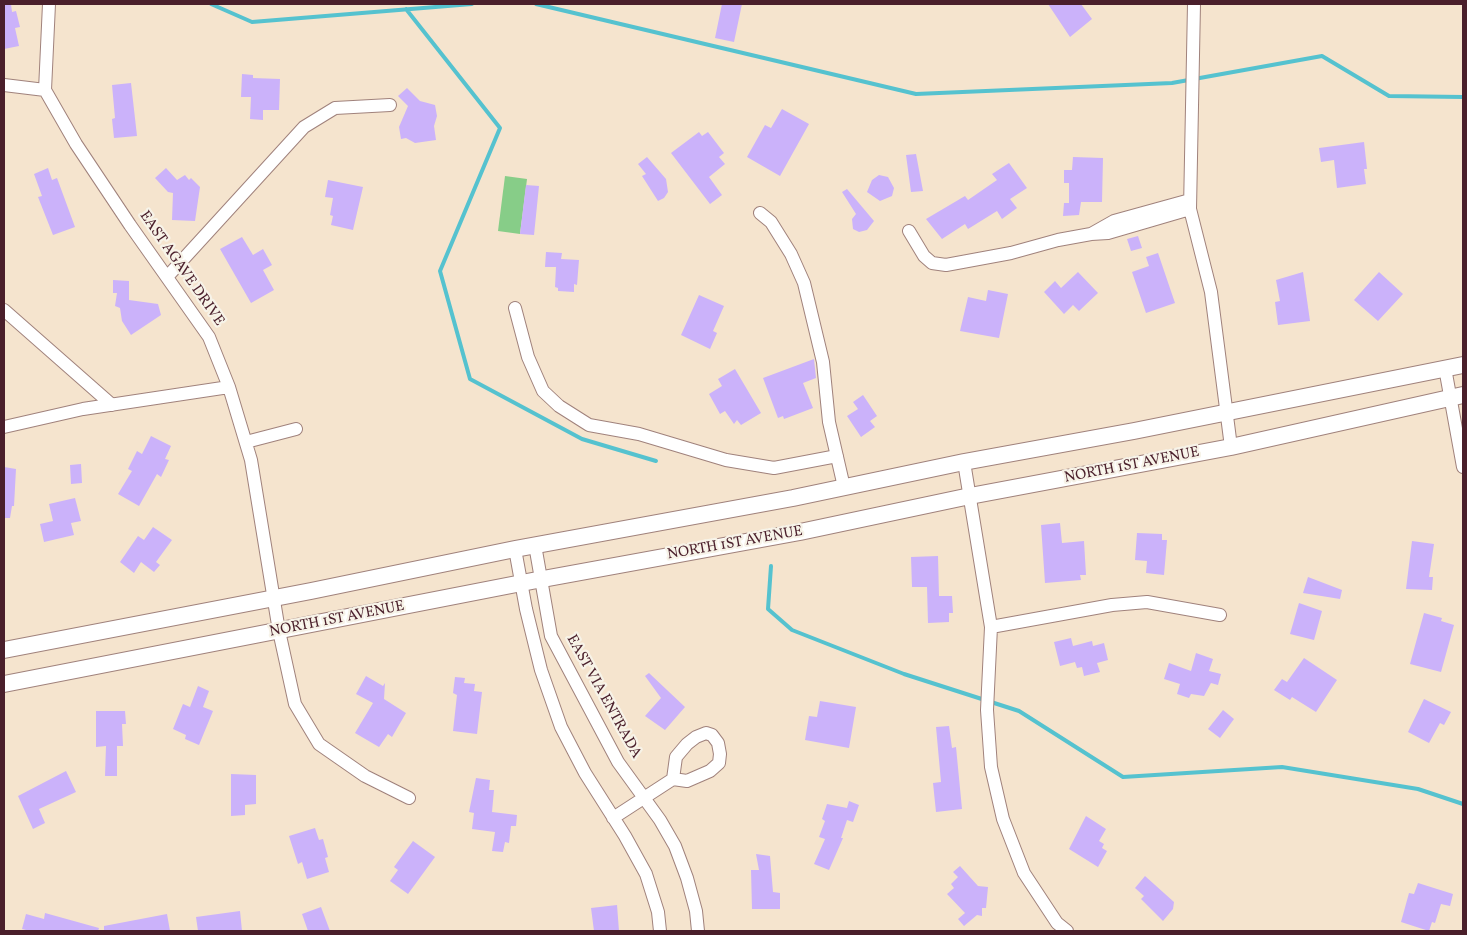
<!DOCTYPE html>
<html>
<head>
<meta charset="utf-8">
<style>
	body { margin:0 }
	#map { position:relative; width:1467px; height:935px; overflow:hidden; background:#f5e4ce; font-family:Vollkorn,serif }
	canvas { display:block }
	.frame { position:absolute; inset:0; border:5px solid #4a1f2b; pointer-events:none }
</style>
</head>
<body>
<div id="map">
<canvas width="1467" height="935"></canvas>
<div class="frame"></div>
</div>
<script>
const g = document.querySelector('canvas').getContext('2d');
g.lineJoin = 'round';
function paint(path, color) {
  g.fillStyle = color;
  g.fill(path, 'evenodd');
}
function shape(rows) {
  const path = new Path2D();
  for (const r of rows) {
    path.moveTo(r[0], r[1]);
    for (let i = 2; i < r.length; i += 2) path.lineTo(r[i], r[i + 1]);
  }
  return path;
}
function strokePath(path, color, width, dash) {
  g.strokeStyle = color;
  g.lineWidth = width;
  g.lineCap = dash ? 'butt' : 'round';
  g.setLineDash(dash || []);
  g.stroke(path);
}
function label(font, color, halo, rows, align = 'center') {
  g.font = font + ' Vollkorn,serif';
  g.lineWidth = 4.5;
  g.setLineDash([]);
  g.textBaseline = 'middle';
  g.strokeStyle = halo;
  g.fillStyle = color;
  for (const [text, x, y, turn = 0] of rows) {
    g.save();
    g.translate(x, y);
    g.rotate((+turn || 0) * Math.PI / 180);
    g.textAlign = isNaN(turn) ? turn : align;
    if (halo) g.strokeText(text, 0, 0);
    g.fillText(text, 0, 0);
    g.restore();
  }
}
paint(shape([
	[505,176,527,179,520,234,498,231]
]), '#87cd88');
strokePath(shape([
	[211,4,252,22,472,4],
	[536,4,916,94,1172,83,1322,56,1389,96,1463,97],
	[406,9,500,128,440,271,470,379,582,439,656,461],
	[771,566,768,609,792,630,904,674,1019,711,1123,777,1282,767,1418,789,1463,804]
]), '#55c2cf', 4);
paint(shape([
	[4,4,11,4,12,12,16,11,20,27,15,28,19,46,4,49],
	[722,4,742,4,734,42,715,38],
	[1048,4,1081,4,1092,19,1070,37],
	[242,74,253,75,253,78,280,79,279,110,263,110,263,120,250,119,251,97,241,97],
	[131,83,137,136,114,138,112,119,115,118,112,85],
	[407,88,420,101,435,105,437,116,434,126,436,140,415,143,406,138,401,139,399,127,408,106,398,96],
	[782,109,809,124,780,176,747,157,765,125,771,128],
	[699,132,702,136,708,132,724,153,719,157,725,164,709,177,722,195,710,204,671,153],
	[1364,142,1367,169,1364,169,1366,184,1337,188,1334,160,1321,162,1319,148],
	[916,154,923,191,911,192,906,155],
	[647,157,666,179,668,192,664,198,658,201,642,176,646,174,638,164],
	[1073,157,1103,158,1102,202,1081,202,1079,215,1063,216,1064,203,1069,203,1069,183,1064,183,1064,170,1072,170],
	[1009,163,1027,188,1010,199,1017,208,1002,219,997,211,968,229,965,224,942,239,926,219,965,196,968,200,997,180,992,174],
	[48,168,52,180,57,178,75,227,53,235,38,197,42,196,34,174],
	[166,168,177,180,185,175,189,180,191,178,200,187,195,221,172,220,173,193,168,192,155,178],
	[879,175,888,177,894,188,892,196,880,201,867,192,872,180],
	[328,180,363,187,353,230,331,225,333,216,330,215,333,198,325,197],
	[526,185,539,186,534,235,520,234],
	[847,189,874,221,867,230,859,232,853,229,852,219,856,214,842,192],
	[1138,236,1142,248,1131,251,1127,239],
	[242,237,253,255,263,249,272,265,263,270,274,290,251,303,220,249],
	[546,252,562,253,561,259,579,260,577,285,574,284,574,292,558,291,558,288,555,287,556,267,545,267],
	[1158,253,1175,303,1146,313,1132,272,1149,266,1146,257],
	[1078,272,1098,293,1079,311,1073,305,1064,314,1044,292,1055,281,1061,288],
	[1303,272,1310,321,1278,325,1275,302,1280,301,1276,280],
	[1379,272,1403,294,1378,321,1354,300],
	[113,280,129,281,129,300,158,304,161,315,131,335,122,321,120,308,115,306,117,293,113,293],
	[988,290,1008,294,999,338,960,331,968,297,986,301],
	[699,295,724,306,713,331,717,333,710,349,681,335],
	[814,359,816,378,803,383,813,408,784,419,783,416,778,418,763,378],
	[735,369,761,413,741,425,737,420,734,424,725,411,720,414,709,394,722,386,718,379],
	[863,395,877,416,870,421,875,427,861,437,847,416,858,409,853,402],
	[151,436,171,446,165,459,169,460,161,477,157,474,139,506,118,494,132,471,128,469,137,451,142,454],
	[81,464,82,483,71,484,70,465],
	[4,467,16,469,14,506,12,506,10,518,4,518],
	[75,498,81,521,71,523,74,535,44,542,40,524,53,521,49,504],
	[1060,523,1062,543,1084,541,1086,575,1080,575,1081,580,1045,583,1041,525],
	[153,527,172,540,156,562,160,565,154,572,141,562,134,573,120,562,138,536,144,540],
	[1137,533,1162,534,1162,540,1167,540,1164,575,1146,573,1147,561,1135,560],
	[1412,541,1434,544,1429,577,1433,577,1432,590,1406,589],
	[938,556,939,596,952,596,953,613,949,613,949,622,928,623,927,587,912,587,911,557],
	[1308,577,1342,590,1340,599,1303,593],
	[1299,603,1322,611,1314,640,1290,634],
	[1424,613,1442,618,1441,621,1454,625,1441,672,1410,664],
	[1071,638,1073,646,1092,641,1093,646,1104,643,1108,660,1097,663,1100,672,1084,676,1082,667,1077,668,1075,662,1060,666,1054,642],
	[1196,653,1213,659,1209,671,1221,674,1218,685,1211,683,1204,696,1191,694,1189,698,1177,694,1180,684,1164,679,1169,663,1191,671],
	[1304,658,1337,680,1316,712,1292,697,1290,700,1274,690,1282,679,1287,682],
	[649,673,685,707,665,730,645,716,661,698,645,676],
	[366,676,383,686,385,683,384,699,406,713,392,737,388,734,379,747,355,733,373,703,356,694],
	[455,677,465,678,464,683,475,684,474,691,482,692,477,734,453,731,457,695,453,693],
	[198,686,209,691,203,707,213,711,199,745,185,739,186,735,173,729,183,704,190,707],
	[1424,699,1451,712,1444,725,1440,723,1429,743,1408,732],
	[820,701,856,707,849,748,805,740,809,716,817,717],
	[1223,710,1234,719,1220,738,1208,729],
	[96,711,125,711,126,724,122,724,123,746,117,746,117,776,105,776,106,746,96,747],
	[949,726,952,748,956,747,962,809,936,812,933,783,941,782,936,727],
	[66,771,76,792,39,809,45,823,33,829,18,796],
	[231,774,256,775,256,804,245,805,245,815,231,816],
	[476,778,490,780,489,790,494,790,492,812,517,815,516,826,511,826,509,843,505,842,503,852,492,851,495,832,472,829,474,813,469,812],
	[849,801,859,805,853,822,847,820,841,838,843,838,829,870,814,864,825,839,819,837,825,821,822,819,827,804,847,808],
	[1086,816,1106,829,1099,841,1104,844,1102,848,1107,851,1098,867,1069,849],
	[315,828,319,840,323,839,328,857,325,858,329,872,307,879,302,862,298,864,289,836],
	[413,841,435,857,408,894,390,881,398,870,394,867],
	[756,854,770,856,773,892,780,893,780,909,752,909,751,870,759,870],
	[960,866,978,886,988,887,986,908,982,908,982,916,977,915,964,926,958,919,965,913,947,894,954,888,951,884,958,877,953,872],
	[1145,876,1174,902,1173,909,1163,921,1141,899,1144,896,1135,888],
	[1418,883,1453,894,1450,906,1441,904,1435,923,1432,922,1429,931,1401,922,1409,893,1414,894],
	[617,905,619,931,594,931,591,908],
	[321,907,330,931,308,931,302,914],
	[240,911,242,931,198,931,196,917],
	[45,913,99,928,98,931,30,931,22,929,26,914,44,919],
	[167,914,170,931,104,931,104,926]
]), '#cbb2fa');
const minor = shape([
	[1194,4,1190,209,1211,292,1231,447],
	[4,85,45,90],
	[45,90,76,144,130,225,209,337,229,387,251,460,279,631,295,704,319,744,365,776,409,798],
	[45,90,49,4],
	[1190,209,1108,233,1091,234,1114,221,1190,200],
	[760,213,771,222,791,254,804,283,823,362,829,422,844,487],
	[909,231,924,256,932,263,946,265,1011,253,1058,240,1091,234],
	[167,277,304,127,335,108,390,105],
	[515,308,528,357,543,391,559,406,589,425,639,434,726,460,774,468,837,456],
	[4,310,112,405],
	[1445,368,1463,467],
	[4,427,83,409,229,387],
	[246,442,296,429],
	[964,462,991,627,987,710,991,767,1003,819,1024,873,1057,923,1067,931],
	[535,545,551,636,618,762,660,820,675,846,687,878,696,911,698,931],
	[515,549,526,609,541,670,561,727,585,773,625,836,646,874,658,912,660,931],
	[991,627,1112,605,1147,602,1220,615],
	[613,818,673,779,687,781,710,771,719,763,720,754,718,743,712,735,706,733,696,737,687,744,676,757,673,779]
]);
const major = shape([
	[4,650,311,591,515,549,793,498,964,462,1134,431,1463,365],
	[4,684,532,581,800,532,970,496,1231,447,1463,395]
]);
strokePath(minor, '#a0827c', 14);
strokePath(major, '#a0827c', 18);
strokePath(minor, '#fff', 12);
strokePath(major, '#fff', 16);
label('15px', '#4a1f2b', '#f7f3e8', [
	["EAST AGAVE DRIVE",181,269,55],
	["NORTH 1ST AVENUE",1132,466,-11],
	["NORTH 1ST AVENUE",735,544,-10],
	["NORTH 1ST AVENUE",337,620,-11],
	["EAST VIA ENTRADA",603,697,61]
]);
</script>
</body>
</html>
